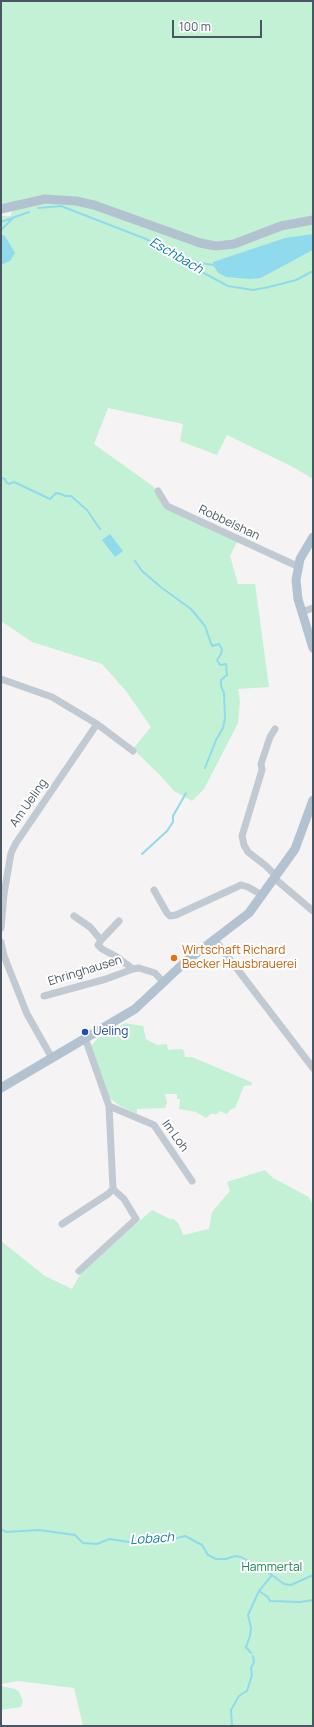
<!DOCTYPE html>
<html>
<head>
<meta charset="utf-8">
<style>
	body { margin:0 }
	#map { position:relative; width:314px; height:1727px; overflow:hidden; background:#f5f3f3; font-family:Manrope,sans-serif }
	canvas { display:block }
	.frame { position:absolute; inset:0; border:2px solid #4a5661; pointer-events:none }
	.scale { position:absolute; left:172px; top:20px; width:90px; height:18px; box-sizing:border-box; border:2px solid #4a5661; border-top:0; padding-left:5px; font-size:12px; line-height:14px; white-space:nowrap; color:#4a5661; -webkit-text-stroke:3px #fff; paint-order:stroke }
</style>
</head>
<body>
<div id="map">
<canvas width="314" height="1727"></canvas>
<div class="frame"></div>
<div class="scale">100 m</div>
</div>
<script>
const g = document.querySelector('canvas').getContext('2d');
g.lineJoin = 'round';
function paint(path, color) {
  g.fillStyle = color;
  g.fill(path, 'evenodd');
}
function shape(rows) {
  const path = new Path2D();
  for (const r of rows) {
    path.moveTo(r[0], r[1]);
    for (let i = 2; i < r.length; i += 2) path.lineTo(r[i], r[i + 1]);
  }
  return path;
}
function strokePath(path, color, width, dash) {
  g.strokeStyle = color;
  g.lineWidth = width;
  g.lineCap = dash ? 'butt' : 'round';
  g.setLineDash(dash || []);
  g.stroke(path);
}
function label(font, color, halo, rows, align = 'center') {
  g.font = font + ' Manrope,sans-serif';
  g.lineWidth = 4;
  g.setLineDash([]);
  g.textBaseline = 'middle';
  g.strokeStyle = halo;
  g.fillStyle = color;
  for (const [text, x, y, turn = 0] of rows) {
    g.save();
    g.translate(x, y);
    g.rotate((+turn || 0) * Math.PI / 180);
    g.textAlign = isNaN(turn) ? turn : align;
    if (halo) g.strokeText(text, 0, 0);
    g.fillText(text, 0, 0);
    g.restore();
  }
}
paint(shape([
	[1,1,313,1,313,217,233,241,206,242,83,199,1,206],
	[61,202,93,208,200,247,313,224,313,234,213,265,218,273,226,277,261,278,313,250,313,479,293,467,227,435,217,455,180,441,183,424,108,408,94,444,154,487,167,508,237,542,230,556,238,584,255,584,269,687,238,689,240,701,238,723,204,789,192,801,174,791,159,774,133,749,151,727,126,691,102,664,32,642,1,621,1,265,10,261,5,236,1,234,1,216,11,216,12,209,46,203],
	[125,1023,143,1026,146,1039,157,1045,167,1044,168,1050,182,1049,184,1051,185,1057,192,1057,251,1082,252,1085,244,1086,235,1108,230,1110,227,1114,220,1111,217,1114,211,1114,206,1118,196,1112,179,1109,180,1099,177,1099,177,1094,165,1094,167,1103,165,1108,137,1109,137,1114,120,1106,108,1097,91,1046,97,1039],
	[265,1170,273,1178,309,1197,313,1205,313,1726,83,1726,74,1688,18,1681,1,1684,1,1241,45,1276,72,1289,81,1273,152,1210,170,1219,174,1219,179,1224,183,1235,209,1229,212,1212,230,1191,227,1182],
	[1,1686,15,1689,19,1692,23,1701,21,1707,1,1710]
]), '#c3f1d5');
paint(shape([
	[1,234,5,236,15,253,10,261,1,265],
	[313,234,313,250,261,278,249,279,226,277,218,273,213,265,213,262,285,238],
	[110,534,123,551,115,557,102,540]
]), '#90daee');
strokePath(shape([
	[38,208,61,206,146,239,188,261,198,270,228,286,253,290,269,287,296,280,313,271],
	[1,222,29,212],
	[1,230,13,218],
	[189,261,213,265],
	[1,478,5,479,6,482,9,484,14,482,50,499,56,493,61,494,65,496,71,496,87,510,100,529],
	[135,561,142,571,162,588,191,609,205,626,212,646,219,644,222,649,221,654,217,660,220,665,226,664,227,675,221,680,221,686,224,693,225,718,223,728,216,740,205,768],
	[142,854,167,831,173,822,173,816,186,793],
	[1,1529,6,1532,39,1530,75,1535,83,1543,97,1544,109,1539,136,1543,165,1541,185,1536,202,1545,208,1555,216,1559,226,1559,235,1556,241,1557,268,1572,284,1584,291,1585,313,1575],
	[272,1575,259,1591,268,1597,270,1601,300,1602,313,1600],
	[251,1653,246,1647,250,1636,251,1628,248,1615,259,1591],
	[232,1726,231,1710,239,1696,247,1691,252,1675,251,1668,254,1662,253,1656]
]), '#90daee', 2);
strokePath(shape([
	[158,491,167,506,297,566],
	[302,612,313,608],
	[1,679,52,697,97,724,16,843,11,853,4,894,1,928],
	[97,724,133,751],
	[275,729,270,737,261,764,262,770,242,836,244,845,248,852,265,865,276,876],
	[274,878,313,911],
	[154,890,167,913,170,916,176,915,241,885,248,887,262,895],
	[74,916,90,927,101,940,98,945,102,949,117,957,133,969],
	[101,940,119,921],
	[215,940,313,1068],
	[1,942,4,956,27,1014,52,1058],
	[44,996,106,979,133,969,139,968,155,973,164,983],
	[85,1038,109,1106,154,1125,192,1181],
	[62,1224,108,1194,113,1189,109,1106],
	[79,1271,136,1219,124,1199,113,1189]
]), '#c1cad2', 7);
strokePath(shape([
	[1,209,45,199,76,201,94,205,200,243,216,246,234,244,281,226,313,220],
	[313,537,300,559,296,580,298,599,313,648],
	[1,1088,135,1009,185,962,249,913,295,849,313,800]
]), '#b3c2d1', 9);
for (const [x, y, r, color] of [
	[174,958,4,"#e8710a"],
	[85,1032,4,"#1a4fb4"]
]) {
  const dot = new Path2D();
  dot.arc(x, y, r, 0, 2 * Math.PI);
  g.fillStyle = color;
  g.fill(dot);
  strokePath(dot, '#fff', 1.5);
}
label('12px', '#4a5661', '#fff', [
	["Robbelshan",229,523,25],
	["Am Ueling",29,803,-55],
	["Ehringhausen",85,971,-17],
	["Im Loh",175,1136,54]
]);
label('12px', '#c56008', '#fff', [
	["Wirtschaft Richard",182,951],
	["Becker Hausbrauerei",182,965]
], 'left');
label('12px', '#164399', '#fff', [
	["Ueling",93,1032]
], 'left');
label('12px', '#17864f', '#fff', [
	["Hammertal",272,1568]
]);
label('italic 13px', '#0c7c9b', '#fff', [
	["Eschbach",176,256,30],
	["Lobach",152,1539,-4]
]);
</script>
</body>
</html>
